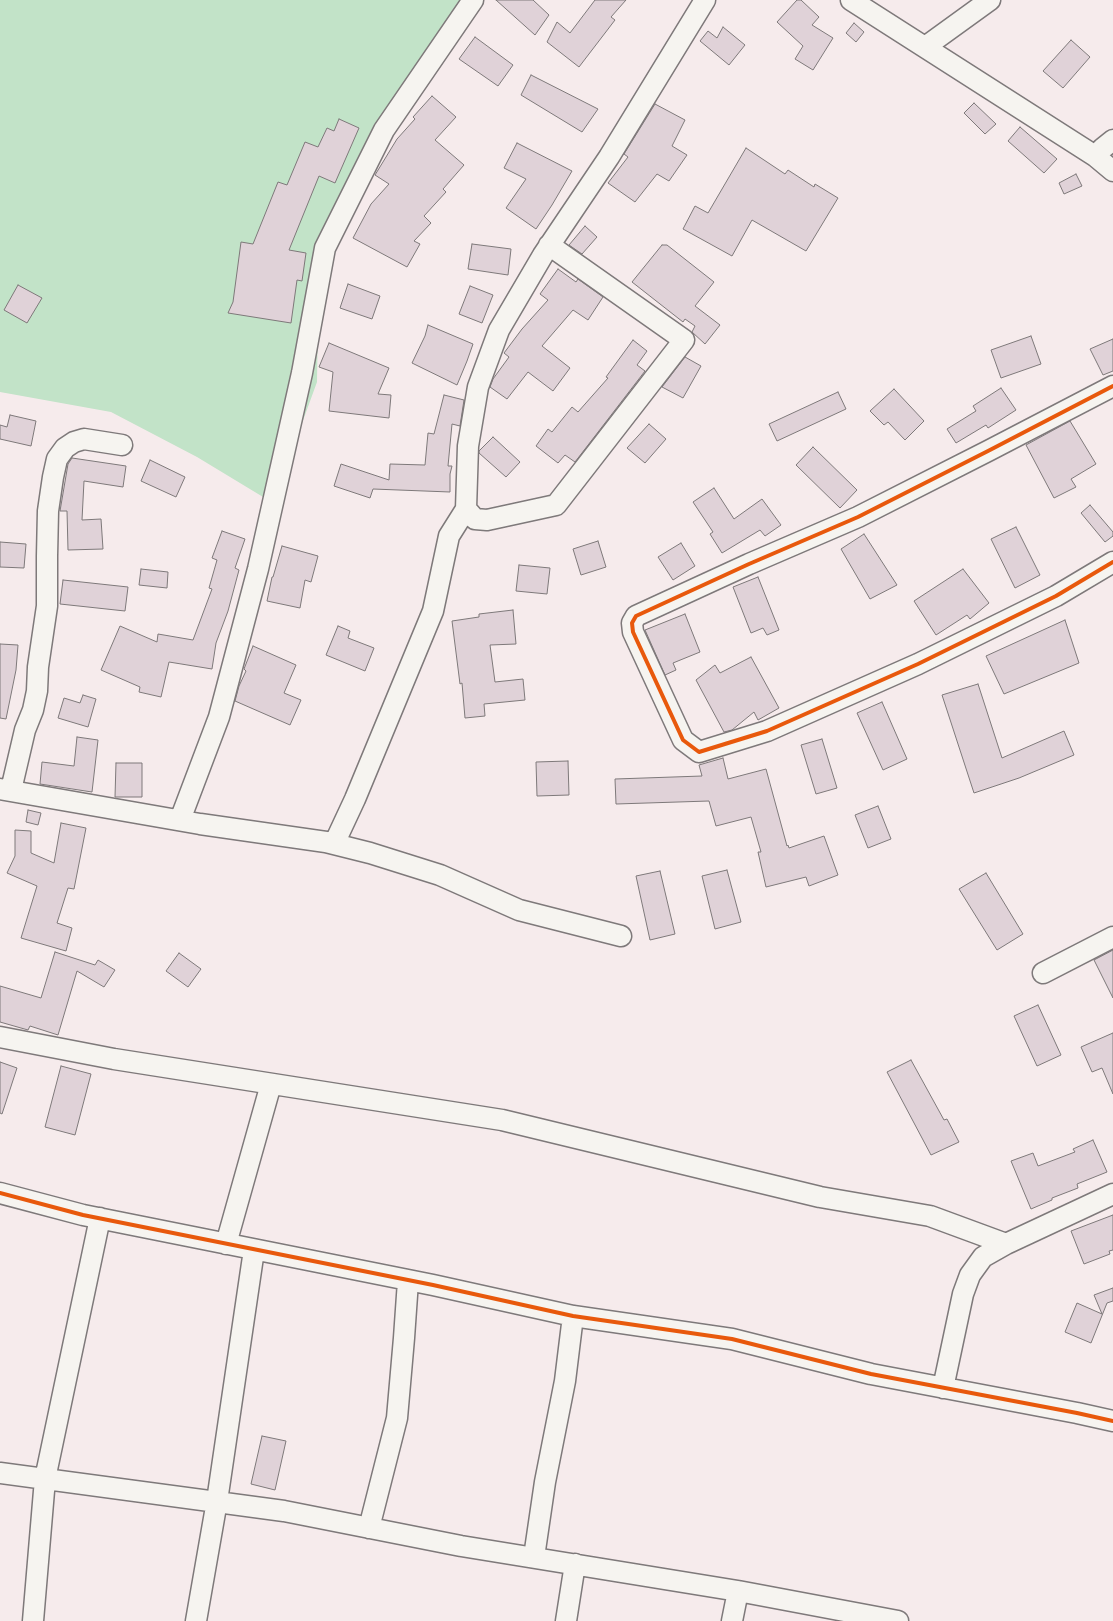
<!DOCTYPE html>
<html>
<head>
<meta charset="utf-8">
<style>
	body { margin:0 }
	canvas { display:block; background:#f6ebec }
</style>
</head>
<body>
<canvas width="1113" height="1621"></canvas>
<script>
const g = document.querySelector('canvas').getContext('2d');
g.lineJoin = 'round';
function paint(path, color) {
  g.fillStyle = color;
  g.fill(path, 'evenodd');
}
function shape(rows) {
  const path = new Path2D();
  for (const r of rows) {
    path.moveTo(r[0], r[1]);
    for (let i = 2; i < r.length; i += 2) path.lineTo(r[i], r[i + 1]);
  }
  return path;
}
function strokePath(path, color, width, dash) {
  g.strokeStyle = color;
  g.lineWidth = width;
  g.lineCap = dash ? 'butt' : 'round';
  g.setLineDash(dash || []);
  g.stroke(path);
}
paint(shape([
	[0,0,470,0,319,247,317,382,273,503,197,457,111,412,0,392]
]), '#c2e3c8');
const building = shape([
	[496,0,533,0,549,15,535,35,496,0],
	[595,0,626,0,611,17,615,20,579,67,547,42,557,22,570,33,595,0],
	[797,0,801,0,819,17,812,25,833,38,813,70,795,59,803,46,777,22,797,0],
	[854,23,864,32,856,42,846,33,854,23],
	[723,27,745,45,729,65,700,41,708,31,717,38,723,27],
	[475,37,513,65,498,86,459,59,475,37],
	[1071,40,1090,57,1063,88,1043,71,1071,40],
	[531,75,598,109,582,132,521,95,531,75],
	[432,96,456,117,435,140,464,165,443,189,446,192,424,216,431,223,414,241,420,244,407,267,353,238,371,204,389,184,375,175,397,139,415,119,413,117,432,96],
	[974,103,996,124,985,134,964,113,974,103],
	[655,104,685,120,672,146,687,155,669,181,657,174,635,202,608,183,628,157,624,154,655,104],
	[339,119,359,128,335,183,319,176,289,250,306,253,302,281,297,280,291,323,228,313,233,302,241,242,253,244,278,182,287,185,305,142,318,147,327,128,334,131,339,119],
	[1020,127,1057,159,1044,173,1008,141,1020,127],
	[517,143,572,171,552,205,536,229,506,208,526,179,504,168,517,143],
	[746,148,785,174,788,170,814,187,815,184,838,198,806,251,752,220,732,256,683,229,695,206,708,213,746,148],
	[1076,174,1082,186,1064,194,1059,183,1076,174],
	[585,226,597,237,582,254,569,245,585,226],
	[472,244,511,249,508,275,468,269,472,244],
	[662,245,667,245,714,282,695,306,720,325,705,344,692,332,695,326,685,319,683,322,632,282,662,245],
	[558,269,576,282,578,279,603,297,588,320,573,310,542,346,570,368,553,391,528,372,507,399,490,387,493,379,509,357,504,353,522,329,548,300,540,294,558,269],
	[348,284,380,296,372,319,340,308,348,284],
	[18,285,42,298,27,323,4,310,18,285],
	[470,286,493,295,482,323,459,314,470,286],
	[428,325,473,344,467,361,457,385,412,363,425,336,428,325],
	[1031,336,1041,364,1001,378,991,350,1031,336],
	[1113,339,1113,371,1103,375,1090,349,1113,339],
	[633,340,647,351,637,365,645,371,575,462,565,455,558,463,536,446,548,429,552,432,572,407,578,412,608,378,606,377,633,340],
	[329,343,389,368,378,394,391,395,389,418,329,411,333,372,319,367,329,343],
	[685,357,701,366,683,398,662,387,685,357],
	[1001,388,1016,410,988,428,986,425,956,443,947,429,976,411,973,406,1001,388],
	[894,389,924,421,905,440,888,422,884,425,870,411,894,389],
	[838,392,846,409,777,441,769,424,838,392],
	[444,395,464,400,460,426,452,424,448,466,452,466,450,474,450,492,373,489,370,498,334,486,341,464,389,480,390,464,425,465,428,433,434,434,444,395],
	[10,415,36,421,31,446,0,439,0,425,7,427,10,415],
	[1070,421,1096,464,1071,479,1076,487,1054,498,1026,445,1070,421],
	[649,424,666,439,645,463,627,448,649,424],
	[493,437,520,462,506,477,479,453,479,451,493,437],
	[813,447,857,490,840,508,796,465,813,447],
	[72,458,126,466,123,487,84,481,82,520,101,519,103,549,68,550,67,511,60,511,68,464,72,458],
	[150,460,185,477,176,497,141,481,150,460],
	[714,488,734,519,762,499,781,525,765,536,760,530,722,553,710,534,713,532,693,502,714,488],
	[1090,505,1113,532,1113,536,1105,542,1081,513,1090,505],
	[1016,527,1040,575,1015,588,991,539,1016,527],
	[222,531,245,539,235,568,239,570,228,611,216,643,212,669,169,662,161,697,139,692,140,687,101,670,120,626,157,642,158,634,193,640,212,589,209,588,217,560,212,558,222,531],
	[864,534,897,585,870,599,841,549,864,534],
	[598,541,606,567,581,575,573,549,598,541],
	[0,542,26,544,24,568,0,567,0,542],
	[681,543,695,566,673,580,658,557,681,543],
	[282,546,318,556,311,582,305,580,300,608,267,601,272,577,273,577,282,546],
	[519,565,550,568,547,594,516,591,519,565],
	[141,569,168,572,167,588,139,585,141,569],
	[963,569,989,603,970,619,967,615,936,635,914,601,963,569],
	[758,577,779,630,767,635,763,628,751,633,733,587,758,577],
	[63,580,128,587,125,611,60,604,63,580],
	[513,610,516,644,490,645,495,682,523,679,525,700,484,704,485,716,465,718,462,683,460,684,452,621,479,617,479,614,513,610],
	[685,614,700,652,673,663,676,670,665,675,645,630,685,614],
	[1065,620,1079,663,1004,694,986,656,1065,620],
	[338,626,350,631,348,638,374,648,365,671,326,655,338,626],
	[0,644,18,645,16,670,6,719,0,718,0,644],
	[253,646,296,665,284,693,301,700,290,725,235,701,239,686,246,671,244,669,253,646],
	[751,657,779,708,758,720,754,712,732,730,724,732,696,680,715,665,720,673,751,657],
	[978,684,1002,758,1064,731,1074,755,1019,778,974,793,942,695,978,684],
	[83,695,96,699,88,727,58,718,64,698,80,703,83,695],
	[882,702,907,759,883,770,857,713,882,702],
	[77,737,98,740,92,792,40,784,42,762,74,766,77,737],
	[822,739,837,788,816,794,801,745,822,739],
	[723,758,728,779,766,769,787,846,788,845,789,848,824,836,838,875,809,886,806,877,766,887,758,852,761,852,751,817,716,826,709,801,616,804,615,779,702,776,699,765,723,758],
	[568,761,569,795,537,796,536,762,568,761],
	[116,763,142,763,142,797,115,797,116,763],
	[878,806,891,839,868,848,855,815,878,806],
	[28,810,41,813,38,825,26,822,28,810],
	[61,823,86,828,74,889,68,888,57,923,72,928,66,951,21,938,37,886,7,873,15,856,15,830,31,831,31,853,54,863,61,823],
	[727,870,741,922,715,929,702,876,727,870],
	[660,871,675,934,650,940,636,876,660,871],
	[986,873,1023,934,997,950,959,889,986,873],
	[1113,950,1113,998,1094,960,1113,950],
	[55,952,95,965,98,960,115,970,104,987,77,971,58,1035,30,1026,28,1030,0,1022,0,986,41,998,55,952],
	[179,953,201,969,188,987,166,971,179,953],
	[1038,1005,1061,1055,1037,1066,1014,1016,1038,1005],
	[1113,1033,1113,1094,1102,1068,1092,1072,1081,1047,1113,1033],
	[911,1060,944,1120,947,1119,959,1142,931,1155,887,1072,911,1060],
	[0,1062,17,1068,2,1114,0,1113,0,1062],
	[61,1066,91,1074,75,1135,45,1127,61,1066],
	[1093,1140,1107,1172,1077,1184,1078,1188,1052,1198,1052,1200,1031,1209,1011,1161,1033,1153,1038,1166,1075,1152,1073,1149,1093,1140],
	[1113,1215,1113,1250,1109,1251,1110,1254,1084,1264,1071,1231,1113,1215],
	[1113,1288,1113,1301,1107,1303,1091,1343,1065,1332,1077,1303,1102,1314,1094,1295,1113,1288],
	[262,1436,286,1441,275,1490,251,1484,262,1436]
]);
paint(building, '#e0d2d8');
strokePath(building, '#7e797a', 1);
const minor = shape([
	[851,0,1095,156,1113,171],
	[925,47,990,0],
	[1095,156,1103,148,1113,140],
	[1113,386,988,451,858,517,749,564,636,616,632,623,633,632,683,740,699,752,767,731,918,664,1056,596,1113,562],
	[466,509,468,446,478,387,499,330,543,255,609,157,705,0],
	[0,789,200,824,326,842,370,853,440,875,519,910,621,936],
	[11,790,25,730,33,710,37,691,38,667,47,606,47,556,48,511,53,477,57,459,65,448,74,442,84,439,122,445],
	[180,820,219,717,258,569,302,373,325,248,384,130,473,0],
	[334,844,355,799,433,611,449,536,466,509,475,519,487,520,556,505,684,340,549,245],
	[1043,973,1113,937],
	[0,1037,114,1059,502,1120,820,1197,930,1216,1006,1244],
	[0,1193,83,1215,433,1285,573,1316,732,1339,871,1374,1077,1413,1113,1421],
	[226,1244,271,1084],
	[943,1388,963,1294,970,1275,983,1257,1006,1244,1113,1194],
	[0,1473,284,1511,461,1546,738,1591,898,1621],
	[369,1528,397,1418,404,1338,408,1281],
	[534,1557,545,1482,565,1381,573,1316],
	[33,1621,45,1479,100,1218],
	[196,1621,217,1501,254,1250],
	[566,1621,575,1564],
	[732,1621,738,1591]
]);
strokePath(minor, '#7e797a', 23);
strokePath(minor, '#f6f4f0', 20);
strokePath(shape([
	[1113,386,988,451,858,517,749,564,636,616,632,623,633,632,683,740,699,752,767,731,918,664,1056,596,1113,562],
	[0,1193,83,1215,433,1285,573,1316,732,1339,871,1374,1077,1413,1113,1421]
]), '#e8590c', 4);
</script>
</body>
</html>
